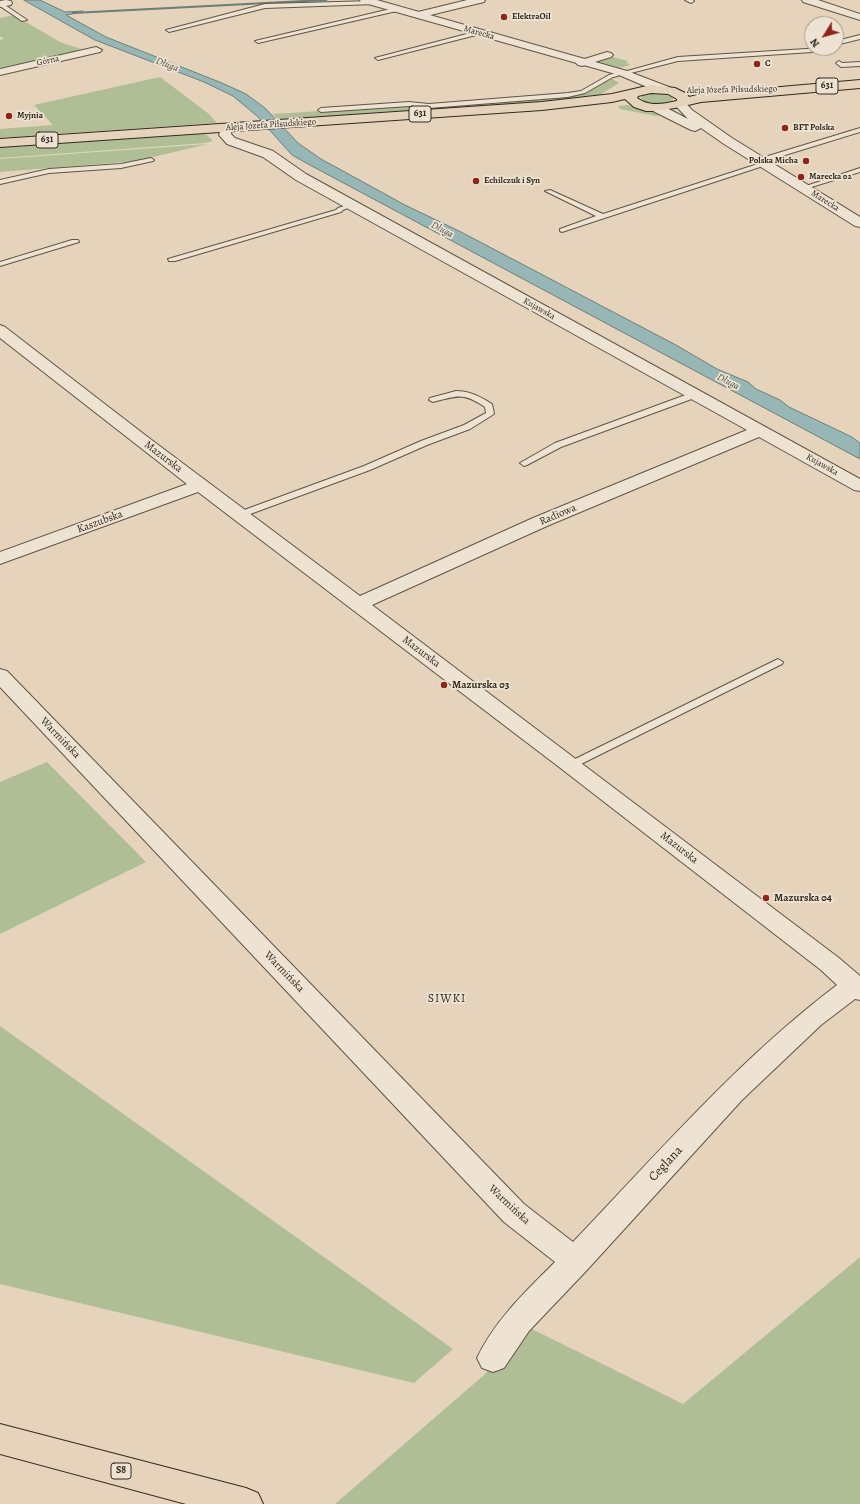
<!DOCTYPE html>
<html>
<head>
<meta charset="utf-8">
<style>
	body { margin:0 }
	#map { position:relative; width:860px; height:1504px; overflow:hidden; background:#e5d4bb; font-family:Alegreya,serif }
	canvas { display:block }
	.north { position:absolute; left:804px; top:16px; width:40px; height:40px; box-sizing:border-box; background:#eee3d3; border:1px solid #a3998b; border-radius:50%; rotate:233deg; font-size:11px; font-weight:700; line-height:16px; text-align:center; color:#32291e }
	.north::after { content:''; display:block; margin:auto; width:14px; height:18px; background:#8f2418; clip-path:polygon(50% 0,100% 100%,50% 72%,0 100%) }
</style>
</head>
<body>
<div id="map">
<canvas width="860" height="1504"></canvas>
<div class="north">N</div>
</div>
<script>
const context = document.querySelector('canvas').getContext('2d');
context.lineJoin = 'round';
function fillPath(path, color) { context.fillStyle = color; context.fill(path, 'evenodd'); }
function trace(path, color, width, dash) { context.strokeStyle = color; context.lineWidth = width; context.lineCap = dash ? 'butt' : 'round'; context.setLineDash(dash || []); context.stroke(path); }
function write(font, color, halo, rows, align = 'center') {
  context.font = font + ' Alegreya,serif'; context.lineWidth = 3.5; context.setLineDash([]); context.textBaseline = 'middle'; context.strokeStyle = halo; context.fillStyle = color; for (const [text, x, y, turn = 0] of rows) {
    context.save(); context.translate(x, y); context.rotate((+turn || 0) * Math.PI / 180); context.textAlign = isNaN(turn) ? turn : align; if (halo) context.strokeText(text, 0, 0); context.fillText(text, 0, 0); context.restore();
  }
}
const green = new Path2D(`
	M14 15 60 42 84 50 0 68V40L4 39 0 36V18Z
	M613 57 628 61 626 62 630 65 619 68 593 60Z
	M160 77 209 114 217 123 0 138V129L53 125 34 105Z
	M611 79H613L619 83 600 95 602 97 517 104 278 120 273 114 575 95 585 93Z
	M650 93H665L672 96 673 100C665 106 650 105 641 99L642 95Z
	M628 105 652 109 664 115 656 116 620 109 618 106Z
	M198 133 207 135 213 141 205 143 0 158V147Z
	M208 144 136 161 0 172V159Z
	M47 762 146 862 0 934V782Z
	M0 1026 453 1349 414 1383 0 1284Z
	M860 1257V1504H335L484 1375 530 1328 683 1404Z`);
const water = new Path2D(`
	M24 0H40L65 12 83 11V12L66 15 106 37 222 83 246 94 265 108 298 143 321 159 405 205 461 232 676 345 717 369 748 382 756 389 780 400 789 407 852 437 860 443V459L308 164 292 155 257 116 233 96 204 82 95 40Z`);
const stream = new Path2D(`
	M304 0H328L326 1 73 14 71 13 73 12Z`);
const service = new Path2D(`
	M685 0H693L694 1 691 3Z
	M373 1 376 3 375 4 265 8 169 32 166 30 265 4Z
	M0 2 2 3 27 20 22 21 0 6Z
	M399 7 402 9 401 10 258 43 255 41Z
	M478 31 481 33 480 34 378 60 375 58Z
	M860 35V39L836 45V41Z
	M822 48 812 52 678 61 623 75 620 73 678 57Z
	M839 61 842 63 860 62V66L841 67 836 63Z
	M616 73 619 75 618 76 613 77 585 93 568 97 429 108 409 106 321 112 318 110 321 108 409 102 429 104 568 93 581 91 609 75Z
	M860 128V132L772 159 758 162 755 160Z
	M151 158 154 160 153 161 121 168 49 173 0 184V180L49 169 121 164Z
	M764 162 767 164 766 165 562 232 560 231V229L596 216 545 191 550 190 603 214Z
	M860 168V172L805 189 800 188Z
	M350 204 355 205 343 210 341 212 175 261H169L168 259 336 210 338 208Z
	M72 240H78L79 242 0 266V262Z
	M456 391C470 391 481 397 492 404L494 414 470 429 427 445 370 470 242 517H236L234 515 236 513 364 466 421 441 464 425 486 413 485 407C462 392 458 396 433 402L429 400 430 398Z
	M691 393H694L698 395 697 397 561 447 527 465 524 466 520 463 555 443Z
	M778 659 783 662 782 664 575 767H567L565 765 567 763Z`);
const minor = new Path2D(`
	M6 0 11 1 12 3 11 5 0 7V1Z
	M467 0H485L484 2 418 18 413 15 414 13Z
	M802 0H818L860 14V20L803 2Z
	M96 47 102 50 100 52 0 75V69Z
	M607 52 611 53 613 55 611 57 582 66 578 65 576 63 578 61Z
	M226 124 230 125 232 128 231 134 235 138 273 151 306 174 860 479V491L854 490 759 437 547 526 372 605 839 958 860 976V1000L855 999 821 1025 742 1100 587 1270 529 1331 504 1368 493 1372 482 1368 477 1358C495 1320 526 1291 555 1262L504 1222 0 687V669L7 671 524 1204 573 1242C658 1153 739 1059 837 985L821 970 563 770 198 492 0 564V552L187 484 0 338V325L5 327 145 435 360 596 533 518 747 430 296 180 263 157 227 144 219 135 222 125Z`);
const tertiary = new Path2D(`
	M360 0H377L627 71 669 87 671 90 669 93H661L619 75 361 2Z
	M680 100 684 101 692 110 732 138 860 217V227L855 226 724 144 701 128 695 131 691 130 651 110 649 107 651 104H659L688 119 674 104 676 101Z`);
const primary = new Path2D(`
	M860 80V88L701 102 675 108 655 111H646L634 107 625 99 612 102 542 110 0 147V139L542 102 612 94 651 85 675 88 687 94 689 97 701 94ZM651 93 668 94 677 99V101C664 104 649 107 637 98L638 96Z`);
const motorway = new Path2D(`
	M0 1424 246 1488 258 1493 263 1504H186L0 1454Z`);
const markers = [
	[504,17,4,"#8f2418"],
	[757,64,4,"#8f2418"],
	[9,116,4,"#8f2418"],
	[785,128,4,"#8f2418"],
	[806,161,4,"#8f2418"],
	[801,177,4,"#8f2418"],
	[476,181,4,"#8f2418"],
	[444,685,4,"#8f2418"],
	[766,898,4,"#8f2418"]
];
const farPoinames = [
	["ElektraOil",512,17],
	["C",765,64],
	["Myjnia",17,116],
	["BFT Polska",793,128],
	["Polska Micha",798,161,"right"],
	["Marecka 02",809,177],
	["Echilczuk i Syn",484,181]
];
const farStreetnames = [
	["Marecka",479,33,16],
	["Górna",48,61,-12],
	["Aleja Józefa Piłsudskiego",732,90,-1],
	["Aleja Józefa Piłsudskiego",271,125,-4],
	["Marecka",825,201,32],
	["Kujawska",539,309,29],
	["Kujawska",822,465,29]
];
const farWaternames = [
	["Długa",167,65,21],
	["Długa",442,230,28],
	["Długa",728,382,28]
];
const shields = [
	[827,86,22],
	[420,114,22],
	[47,140,22],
	[121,1471,20]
];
const shieldNames = [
	["631",827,86],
	["631",420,114],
	["631",47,140],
	["S8",121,1471]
];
const streetNames = [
	["Mazurska",163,457,37],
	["Radiowa",558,515,-23],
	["Kaszubska",100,522,-20],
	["Mazurska",421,652,37],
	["Warmińska",60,738,46],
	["Mazurska",679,848,38],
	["Warmińska",284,972,46],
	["Warmińska",509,1205,43]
];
const poiNames = [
	["Mazurska 03",452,685],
	["Mazurska 04",774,898]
];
const neighbourhoodNames = [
	["SIWKI",447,999]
];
const nearStreetnames = [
	["Ceglana",666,1164,-47]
];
fillPath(green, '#afbe95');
fillPath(water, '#96b7b5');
trace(water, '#6e7e79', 1);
fillPath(stream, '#6e7e79');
trace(service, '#5f5445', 2);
trace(minor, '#5f5445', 2);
trace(tertiary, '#5f5445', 2);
trace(primary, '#32291e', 2);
trace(motorway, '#32291e', 2);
fillPath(service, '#eee3d3');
fillPath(minor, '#eee3d3');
fillPath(tertiary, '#eee3d3');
fillPath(primary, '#e5d4bb');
fillPath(motorway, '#e5d4bb');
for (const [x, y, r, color] of markers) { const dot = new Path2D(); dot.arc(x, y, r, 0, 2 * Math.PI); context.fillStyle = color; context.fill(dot); trace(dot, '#eee3d3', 1.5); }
write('bold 9px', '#32291e', '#eee3d3', farPoinames, 'left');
write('9px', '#32291e', '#eee3d3', farStreetnames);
write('italic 10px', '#4b4c44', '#eee3d3', farWaternames);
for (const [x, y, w] of shields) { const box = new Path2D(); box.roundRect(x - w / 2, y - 8, w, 16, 3); context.fillStyle = '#eee3d3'; context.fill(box); trace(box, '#32291e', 1); }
write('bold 10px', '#32291e', null, shieldNames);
write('11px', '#32291e', '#eee3d3', streetNames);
write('bold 11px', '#32291e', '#eee3d3', poiNames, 'left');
context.letterSpacing = '1px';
write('12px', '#32291e', '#eee3d3', neighbourhoodNames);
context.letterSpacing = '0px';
write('13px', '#32291e', '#eee3d3', nearStreetnames);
</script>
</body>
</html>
